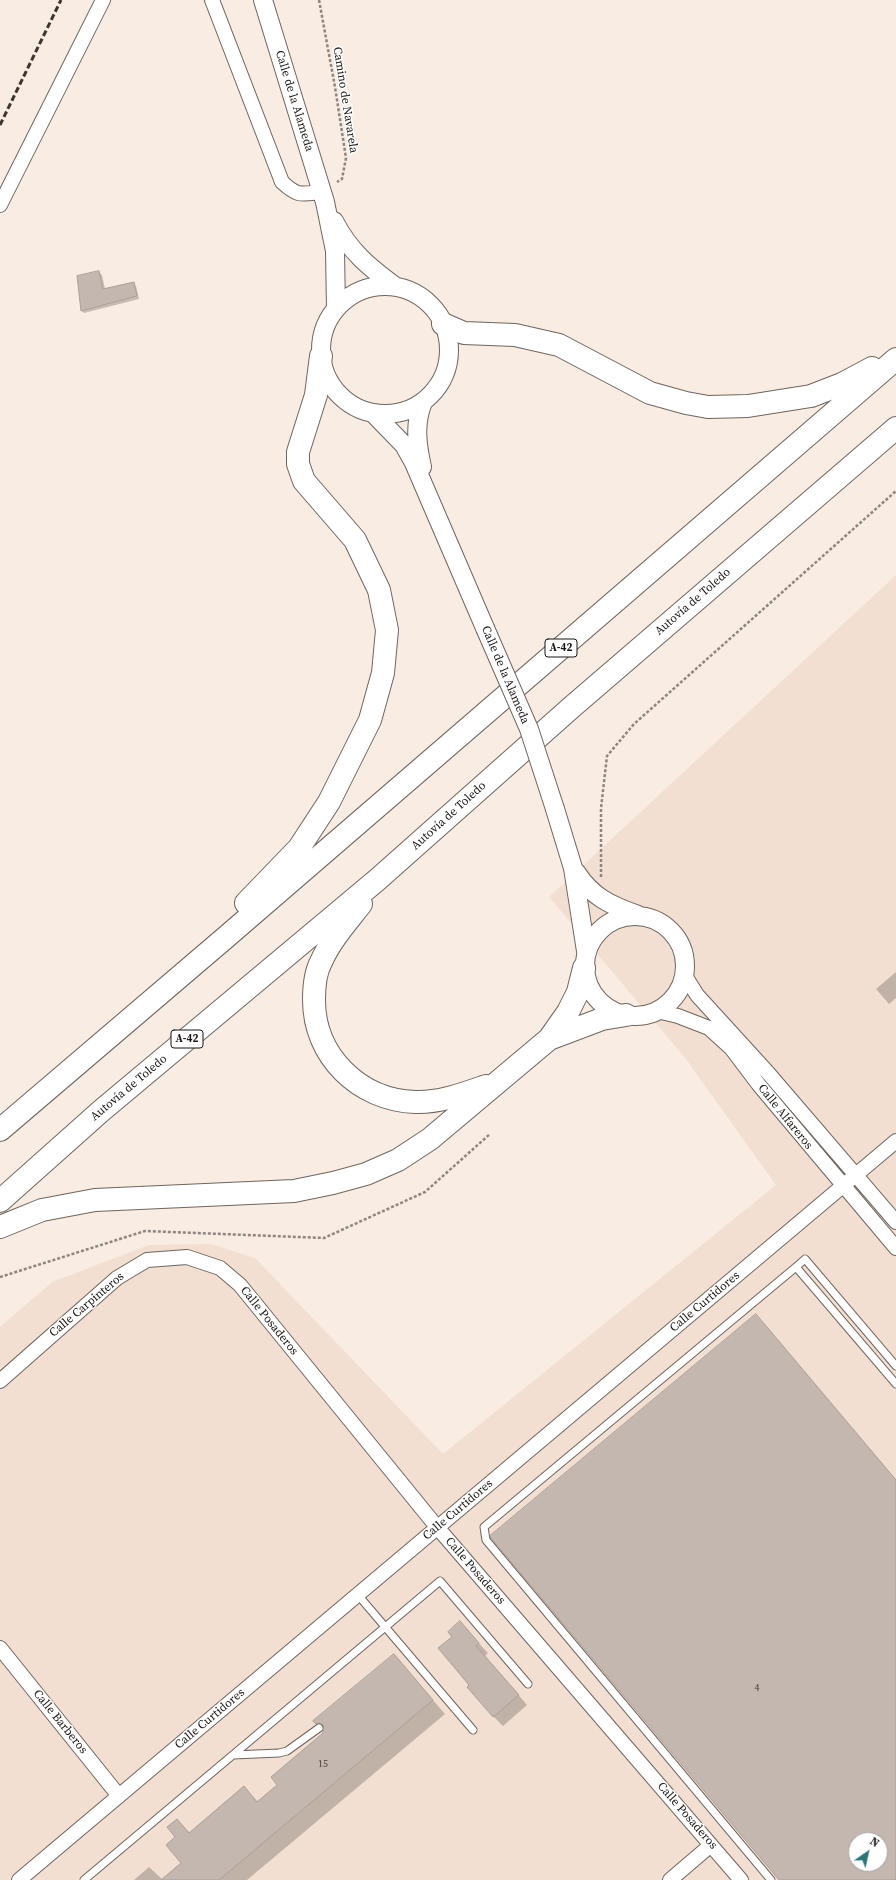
<!DOCTYPE html>
<html>
<head>
<meta charset="utf-8">
<style>
	body { margin:0 }
	#map { position:relative; width:896px; height:1880px; overflow:hidden; background:#f8ece3; font-family:"Source Serif 4",serif }
	canvas { display:block }
	.north { position:absolute; left:848px; top:1832px; width:40px; height:40px; box-sizing:border-box; background:#fff; border:1px solid #a3a1a0; border-radius:50%; rotate:34deg; font-size:11px; font-weight:700; line-height:16px; text-align:center; color:#191512 }
	.north::after { content:''; display:block; margin:auto; width:14px; height:18px; background:#2c7676; clip-path:polygon(50% 0,100% 100%,50% 72%,0 100%) }
</style>
</head>
<body>
<div id="map">
<canvas width="896" height="1880"></canvas>
<div class="north">N</div>
</div>
<script>
const context = document.querySelector('canvas').getContext('2d');
context.lineJoin = 'round';
function fillPath(path, color) { context.fillStyle = color; context.fill(path, 'evenodd'); }
function trace(path, color, width, dash) { context.strokeStyle = color; context.lineWidth = width; context.lineCap = dash ? 'butt' : 'round'; context.setLineDash(dash || []); context.stroke(path); }
function write(font, color, halo, rows, align = 'center') {
  context.font = font + ' "Source Serif 4",serif'; context.lineWidth = 3; context.setLineDash([]); context.textBaseline = 'middle'; context.strokeStyle = halo; context.fillStyle = color; for (const [text, x, y, turn = 0] of rows) {
    context.save(); context.translate(x, y); context.rotate((+turn || 0) * Math.PI / 180); context.textAlign = isNaN(turn) ? turn : align; if (halo) context.strokeText(text, 0, 0); context.fillText(text, 0, 0); context.restore();
  }
}
const built = new Path2D(`
	M896 575V1880H0V1327L52 1282 149 1245 211 1244 255 1258 443 1454 776 1185 686 1059 549 897ZM856 1840H880V1864H856Z`);
const shadow = new Path2D(`
	M99 272 102 275 105 289 133 283 136 286 139 299 84 313 82 311Z
	M896 972V998L889 1004 876 989Z
	M756 1315 896 1480V1880H781ZM856 1840H880V1864H856Z
	M460 1623 488 1653 485 1656 527 1705 503 1726 493 1716 471 1685 453 1637Z
	M394 1655 445 1714 247 1880H163L182 1863 177 1837V1820L190 1833 244 1788 258 1802 278 1785 324 1733V1731L315 1721Z
	M149 1867 163 1880H134Z`);
const building = new Path2D(`
	M99 271 103 289 134 282 137 296 81 311 77 276Z
	M756 1314 896 1480V1880H779L491 1538 490 1536ZM856 1840H880V1864H856Z
	M460 1621 479 1643 476 1646 519 1695 493 1717 467 1687 469 1685 438 1648 452 1637 448 1632Z
	M394 1654 433 1700 219 1880H161L181 1863 166 1845 175 1837 167 1827 177 1819 189 1833 244 1786 257 1802 277 1785 271 1777 323 1733V1725L319 1723 316 1724 313 1721Z`);
const path = new Path2D(`
	M319 0 335 87 346 158 342 179 337 182
	M601 877V808L607 756 634 724 896 491
	M0 1277 145 1231 324 1238 425 1192 490 1134`);
const service = new Path2D(`
	M796 1267 805 1259 896 1366
	M358 1595 473 1730
	M233 1755 279 1753 287 1751 319 1728
	M84 1880 440 1581 528 1684
	M771 1880 486 1540 484 1527 796 1267 896 1384`);
const minor = new Path2D(`
	M212 0 282 182C298 197 301 194 322 192
	M0 205 103 0
	M684 974 697 995 769 1074 896 1222
	M657 1011 678 1016 709 1028 731 1048 759 1085 896 1248
	M0 1381 117 1278 147 1260 187 1257 220 1268 240 1285 437 1527 741 1880
	M0 1648 119 1796
	M19 1880 896 1141
	M670 1880 711 1845`);
const tertiary = new Path2D(`
	M263 0 325 202 335 251 336 309
	M334 221C350 252 369 267 396 287
	M321 350a64 64 0 1 1 128 0a64 64 0 1 1-128 0Z
	M373 413 404 445 414 463 485 628
	M422 467C417 444 414 424 423 402
	M555 809 573 868 586 951
	M576 872C592 897 610 905 638 915
	M585 966a50 50 0 1 1 100 0a50 50 0 1 1-100 0Z`);
const motorway = new Path2D(`
	M443 324 464 333 515 335 559 345 650 393 686 403 708 407 748 406 811 396 842 384 872 368
	M246 903 299 848 329 802 370 720 383 673 387 630 379 590 355 540 304 481 298 464V452L316 395 321 356
	M361 904C347 922 330 941 321 962 315 973 314 988 314 1000 314 1056 359 1100 415 1102 439 1103 463 1094 486 1086
	M549 1039 602 1019 626 1015
	M0 1130 225 938 896 359
	M0 1201 101 1111 377 880 573 706 896 428
	M0 1227 42 1210 95 1200 294 1191 333 1183 366 1174 398 1160 430 1139 549 1039 568 1012 578 992 584 968`);
const rail = new Path2D(`
	M0 125 61 0`);
const tertiaryBridge = new Path2D(`
	M485 628 529 729 555 809`);
const numberNames = [
	["4",757,1688],
	["15",323,1764]
];
const shields = [
	[561,648,32],
	[187,1039,32]
];
const shieldNames = [
	["A-42",561,648],
	["A-42",187,1039]
];
const streetNames = [
	["Camino de Navarela",345,100,81],
	["Calle de la Alameda",294,101,73],
	["Autovía de Toledo",693,602,-41],
	["Calle de la Alameda",505,675,67],
	["Autovía de Toledo",449,816,-42],
	["Autovía de Toledo",129,1088,-40],
	["Calle Alfareros",785,1117,51],
	["Calle Curtidores",705,1302,-40],
	["Calle Carpinteros",87,1305,-40],
	["Calle Posaderos",269,1321,51],
	["Calle Curtidores",458,1510,-40],
	["Calle Posaderos",475,1571,49],
	["Calle Curtidores",210,1719,-40],
	["Calle Barberos",60,1722,51],
	["Calle Posaderos",687,1816,49]
];
fillPath(built, '#f2dfd1');
fillPath(shadow, '#0003');
fillPath(building, '#c3b7af');
trace(building, '#aba097', 1);
trace(service, '#6f655d', 9);
trace(minor, '#6f655d', 16);
trace(tertiary, '#6f655d', 20);
trace(motorway, '#6f655d', 24);
trace(path, '#8d857f', 2.5, [3, 2]);
trace(service, '#fff', 7);
trace(minor, '#fff', 14);
trace(tertiary, '#fff', 18);
trace(motorway, '#fff', 22);
trace(rail, '#3b3632', 3, [6, 3]);
trace(tertiaryBridge, '#6f655d', 20, []);
trace(tertiaryBridge, '#fff', 18);
write('10px', '#443e39', null, numberNames);
for (const [x, y, w] of shields) { const box = new Path2D(); box.roundRect(x - w / 2, y - 9, w, 18, 3); context.fillStyle = '#fff'; context.fill(box); trace(box, '#191512', 1); }
write('bold 11px', '#191512', null, shieldNames);
write('12px', '#191512', '#fff', streetNames);
</script>
</body>
</html>
